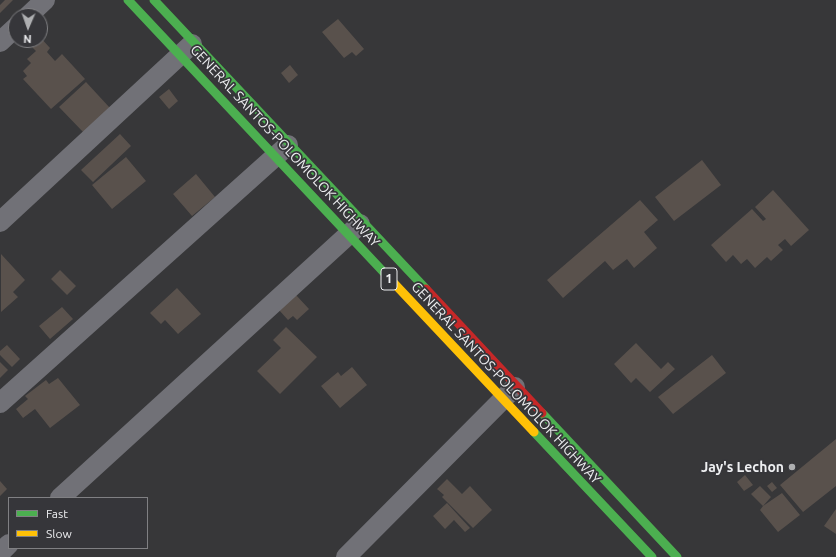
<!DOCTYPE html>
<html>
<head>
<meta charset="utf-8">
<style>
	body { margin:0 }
	#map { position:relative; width:836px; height:557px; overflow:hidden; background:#373739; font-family:Ubuntu,sans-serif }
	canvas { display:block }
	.legend { position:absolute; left:8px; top:497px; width:140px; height:52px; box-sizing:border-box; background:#36363a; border:1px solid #808083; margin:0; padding:5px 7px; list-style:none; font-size:12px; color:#eeeff1 }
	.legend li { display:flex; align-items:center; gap:8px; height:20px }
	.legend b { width:20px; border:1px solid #808083 }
	.north { position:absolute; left:8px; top:8px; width:40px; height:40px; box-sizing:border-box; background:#36363a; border:1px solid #808083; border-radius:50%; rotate:182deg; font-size:11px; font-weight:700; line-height:16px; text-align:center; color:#eeeff1 }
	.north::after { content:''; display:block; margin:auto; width:14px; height:18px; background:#aeafb1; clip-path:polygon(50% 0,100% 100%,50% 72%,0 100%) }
</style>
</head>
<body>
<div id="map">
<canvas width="836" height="557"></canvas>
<ul class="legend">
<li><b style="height:5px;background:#4caf50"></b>Fast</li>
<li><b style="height:5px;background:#ffc107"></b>Slow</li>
</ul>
<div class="north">N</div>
</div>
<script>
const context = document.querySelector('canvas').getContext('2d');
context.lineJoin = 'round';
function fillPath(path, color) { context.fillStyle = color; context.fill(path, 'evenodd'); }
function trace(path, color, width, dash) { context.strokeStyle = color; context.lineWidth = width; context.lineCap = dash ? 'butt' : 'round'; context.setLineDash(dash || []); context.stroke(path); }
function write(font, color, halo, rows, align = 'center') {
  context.font = font + ' Ubuntu,sans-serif'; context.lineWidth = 3.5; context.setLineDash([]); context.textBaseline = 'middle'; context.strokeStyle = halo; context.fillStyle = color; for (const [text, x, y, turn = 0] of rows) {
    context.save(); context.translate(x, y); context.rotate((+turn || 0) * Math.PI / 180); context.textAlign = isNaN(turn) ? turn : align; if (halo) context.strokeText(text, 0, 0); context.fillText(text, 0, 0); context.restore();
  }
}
const building = new Path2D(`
	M5 0H13L0 13V5Z
	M338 19 364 49 356 56 352 52 344 58 322 32Z
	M40 37 50 48 47 52 55 61 62 54 85 79 51 109 23 79 27 76 23 71 31 63 27 59 36 51 27 42 29 40H40Z
	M290 65 298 75 289 83 281 73Z
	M86 82 110 108 84 133 59 107Z
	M169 89 178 101 169 109 159 97Z
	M120 134 131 146 93 182 81 170Z
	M126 157 146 181 112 209 92 185Z
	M702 160 721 185 674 221 655 197Z
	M196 174 215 197 192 216 173 194Z
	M773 190 809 230 791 246 785 239 778 245 783 250 771 261 767 257 755 268 747 259 741 264 733 255 726 262 711 245 752 209 763 221 766 219 755 207Z
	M640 200 658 220 644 232 657 248 634 268 627 259 613 270 605 261 563 298 547 280Z
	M1 254 25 280 13 292 18 297 1 312Z
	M60 270 76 286 67 295 51 279Z
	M177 288 201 314 178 334 165 320 161 324 150 313Z
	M296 295 309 309 297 320 293 316 288 320 279 310Z
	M62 307 73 319 50 339 39 326Z
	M286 327 317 357 280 394 257 371 281 348 273 340Z
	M636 343 661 369 668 362 675 369 650 392 636 378 631 383 614 364Z
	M7 345 20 359 12 367 0 355V351Z
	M712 355 726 373 673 414 658 397Z
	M0 362 8 370 0 378Z
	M352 367 367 385 340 408 321 386 338 372 341 376Z
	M58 378 80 405 50 428 35 409 23 418 16 409 28 399 25 396 46 380 49 384Z
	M836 439V486L803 512 780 485Z
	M745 475 753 485 744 491 737 482Z
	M447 479 462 494 470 486 492 510 473 528 442 497 444 495 437 489Z
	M0 481 7 489 0 496Z
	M772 482 777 488 772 492 767 486Z
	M760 486 771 497 763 506 782 493 800 515 778 532 760 510 763 506 751 494Z
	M447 503 470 528 465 532 454 520 445 529 433 516Z
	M836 509V534L824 526Z`);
const street = new Path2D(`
	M28 16 45 0
	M0 42 16 27
	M0 222 192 44
	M0 403 288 145
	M60 498 360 224
	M0 553 9 544
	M346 557 515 387`);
const fast = new Path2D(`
	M128 0 391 280
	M154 0 426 289
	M542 413 677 557
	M534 432 652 557`);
const slow = new Path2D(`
	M391 280 534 432`);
const jam = new Path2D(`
	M426 289 542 413`);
const markers = [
	[792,467,4,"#aeafb1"]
];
const shields = [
	[389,279,16]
];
const shieldNames = [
	["1",389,279]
];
const streetNames = [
	["GENERAL SANTOS-POLOMOLOK HIGHWAY",285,146,47],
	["GENERAL SANTOS-POLOMOLOK HIGHWAY",506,383,47]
];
const poiNames = [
	["Jay's Lechon",784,467]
];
fillPath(building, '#59514c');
trace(street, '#717177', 20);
trace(fast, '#4caf50', 9);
trace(slow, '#ffc107', 9);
trace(jam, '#c62828', 9);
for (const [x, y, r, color] of markers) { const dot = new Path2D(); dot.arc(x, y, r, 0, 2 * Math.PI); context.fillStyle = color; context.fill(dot); trace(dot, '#36363a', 1.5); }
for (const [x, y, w] of shields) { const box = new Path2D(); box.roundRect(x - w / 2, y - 11, w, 22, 3); context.fillStyle = '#36363a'; context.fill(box); trace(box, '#eeeff1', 1); }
write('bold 13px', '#eeeff1', null, shieldNames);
write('14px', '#eeeff1', '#36363a', streetNames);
write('bold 14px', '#eeeff1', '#36363a', poiNames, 'right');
</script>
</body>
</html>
